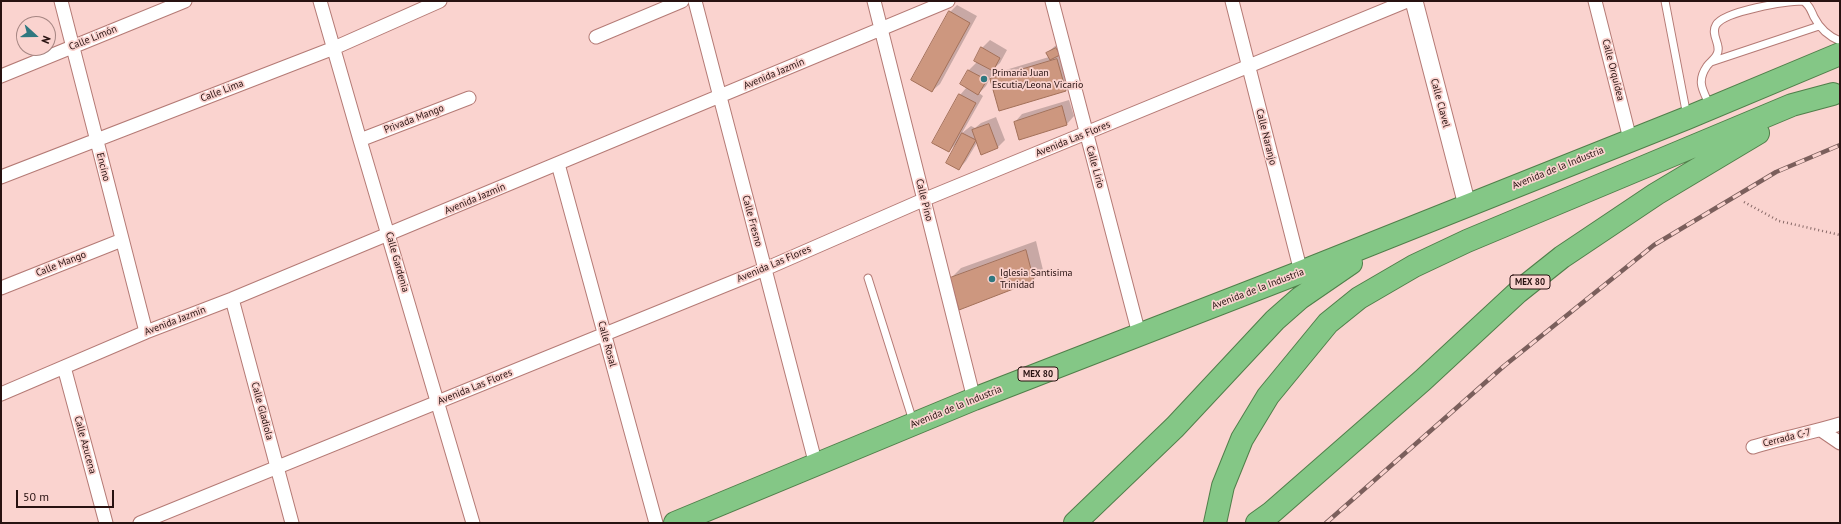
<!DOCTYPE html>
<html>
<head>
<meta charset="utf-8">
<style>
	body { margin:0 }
	#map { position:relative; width:1841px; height:524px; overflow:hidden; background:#fad3cf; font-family:"PT Sans",sans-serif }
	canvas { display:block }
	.frame { position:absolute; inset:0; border:2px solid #281211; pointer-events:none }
	.north { position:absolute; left:16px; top:16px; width:40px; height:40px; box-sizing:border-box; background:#fad3cf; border:1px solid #a68683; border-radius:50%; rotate:111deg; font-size:11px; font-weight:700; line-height:16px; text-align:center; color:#281211 }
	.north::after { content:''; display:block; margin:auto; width:14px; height:18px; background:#307880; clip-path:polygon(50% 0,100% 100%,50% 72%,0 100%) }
	.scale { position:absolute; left:16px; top:490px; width:98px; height:18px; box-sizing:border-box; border:2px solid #281211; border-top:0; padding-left:5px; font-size:12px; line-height:14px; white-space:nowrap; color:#281211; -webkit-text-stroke:3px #fad3cf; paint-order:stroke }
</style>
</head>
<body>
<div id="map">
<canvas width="1841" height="524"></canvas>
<div class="frame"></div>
<div class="north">N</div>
<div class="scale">50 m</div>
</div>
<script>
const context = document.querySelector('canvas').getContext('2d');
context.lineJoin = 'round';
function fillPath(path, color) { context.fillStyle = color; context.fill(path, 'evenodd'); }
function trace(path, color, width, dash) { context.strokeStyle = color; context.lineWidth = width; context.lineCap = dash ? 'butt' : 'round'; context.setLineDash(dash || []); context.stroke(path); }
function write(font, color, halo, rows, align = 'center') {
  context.font = font + ' "PT Sans",sans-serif'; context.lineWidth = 3.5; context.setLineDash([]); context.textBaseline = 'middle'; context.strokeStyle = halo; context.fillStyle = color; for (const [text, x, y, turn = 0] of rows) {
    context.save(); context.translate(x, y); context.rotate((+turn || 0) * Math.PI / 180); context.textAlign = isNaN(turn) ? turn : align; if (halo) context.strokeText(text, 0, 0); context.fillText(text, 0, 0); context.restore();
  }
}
const shadow = new Path2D(`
	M957 5 977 16 940 84 932 91 950 12Z
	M990 40 1007 50 1000 63 991 71 993 72 986 86 979 93 983 96 962 133 971 126 975 128 981 123 996 117 1005 140 997 148 978 141 966 161 959 169 957 143 949 151 960 95 967 87 961 84 969 70 977 62 982 48Z
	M1064 41 1073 83 1066 90 1000 110 991 80 999 72 1049 57 1047 53 1055 46Z
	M1069 100 1074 116 1067 124 1020 138 1015 122 1022 114Z
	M1036 241 1043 270 1033 280 951 278 961 268Z`);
const building = new Path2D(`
	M949 11 970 23 932 92 911 80Z
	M981 47 1000 58 993 71 974 61Z
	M1056 48 1060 55 1050 60 1046 53Z
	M1057 59 1066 91 999 111 990 79Z
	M968 70 987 80 978 95 960 84Z
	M959 94 976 103 949 152 932 143Z
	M1062 106 1067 125 1019 140 1014 122Z
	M989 124 998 148 981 155 972 130Z
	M962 133 976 140 959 170 946 163Z
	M1026 250 1034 281 959 310 950 278Z`);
const path = new Path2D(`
	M1744 202 1779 221 1840 235`);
const service = new Path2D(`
	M1665 1 1687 116
	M1711 62 1819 26
	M1710 106C1703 90 1696 82 1707 66 1710 62 1715 59 1717 54 1722 45 1710 35 1716 25 1724 11 1787 1 1803 1 1810 5 1811 11 1814 17 1820 29 1828 36 1840 41
	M868 278 913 421`);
const minor = new Path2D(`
	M61 1 146 332
	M320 1 360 140 473 523
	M695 1 816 465
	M874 1 974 399
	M1052 1 1139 334
	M1232 1 1301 272
	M1595 1 1630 139
	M596 37 682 1
	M1 76 185 1
	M360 140 469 98
	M558 164 656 523
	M1 177 334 48 440 1
	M1 288 122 240
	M232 299 292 523
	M64 367 106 523
	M1 394 146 332 232 299 948 1
	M1821 430 1840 443
	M1753 447C1782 438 1811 433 1840 424
	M140 523 765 269 923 200 1407 1`);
const tertiary = new Path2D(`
	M1414 1 1467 205`);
const trunk = new Path2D(`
	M675 523 974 399 1301 272 1687 118 1840 54
	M1075 523 1175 427 1275 320 1300 298 1351 263
	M1215 523 1223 486 1242 439 1268 396 1328 323 1359 298 1414 266 1467 241 1792 105 1833 94
	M1257 523 1271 513 1423 380 1518 292 1562 257 1656 194 1758 133`);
const rail = new Path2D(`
	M1326 523 1504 366 1654 245 1776 172 1840 145`);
const markers = [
	[984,79,4,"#307880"],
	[992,279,4,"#307880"]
];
const shields = [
	[1530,282,40],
	[1038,374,40]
];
const shieldNames = [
	["MEX 80",1530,282],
	["MEX 80",1038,374]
];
const streetNames = [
	["Calle Limón",93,38,-22],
	["Calle Orquídea",1613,70,76],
	["Avenida Jazmín",774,74,-23],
	["Calle Lima",222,91,-21],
	["Calle Clavel",1440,103,75],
	["Privada Mango",414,119,-21],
	["Calle Naranjo",1266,137,76],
	["Avenida Las Flores",1073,139,-22],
	["Encino",103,167,76],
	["Calle Lirio",1095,167,75],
	["Avenida de la Industria",1558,168,-22],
	["Avenida Jazmín",475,199,-23],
	["Calle Pino",924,200,76],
	["Calle Fresno",752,221,75],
	["Calle Gardenia",397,262,74],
	["Calle Mango",61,264,-22],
	["Avenida Las Flores",774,264,-23],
	["Avenida de la Industria",1258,289,-21],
	["Avenida Jazmín",175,321,-21],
	["Calle Rosal",607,344,75],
	["Avenida Las Flores",475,387,-22],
	["Avenida de la Industria",956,407,-22],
	["Calle Gladiola",262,411,75],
	["Cerrada C-7",1787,438,-14],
	["Calle Azucena",85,445,75]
];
const poiNames = [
	["Primaria Juan",992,73],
	["Escutia/Leona Vicario",992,85],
	["Iglesia Santisima",1000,273],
	["Trinidad",1000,285]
];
fillPath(shadow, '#0003');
fillPath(building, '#cd977f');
trace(building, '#a37059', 1);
trace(service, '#b47a75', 9);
trace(minor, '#b47a75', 15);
trace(tertiary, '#b47a75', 19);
trace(trunk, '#507f4a', 24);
trace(path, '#876967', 2.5, [1, 3]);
trace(service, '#fff', 7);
trace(minor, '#fff', 13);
trace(tertiary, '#fff', 17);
trace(trunk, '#84c786', 22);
trace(rail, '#7b5f5c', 4.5);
trace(rail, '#fad3cf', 3, [9]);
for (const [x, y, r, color] of markers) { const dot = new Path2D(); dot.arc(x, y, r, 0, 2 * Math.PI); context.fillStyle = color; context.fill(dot); trace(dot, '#fad3cf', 1.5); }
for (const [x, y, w] of shields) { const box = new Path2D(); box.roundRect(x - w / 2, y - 7, w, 14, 3); context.fillStyle = '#fad3cf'; context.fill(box); trace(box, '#281211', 1); }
write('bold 9px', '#281211', null, shieldNames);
write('10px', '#281211', '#fad3cf', streetNames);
write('10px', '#281211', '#fad3cf', poiNames, 'left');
</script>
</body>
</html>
